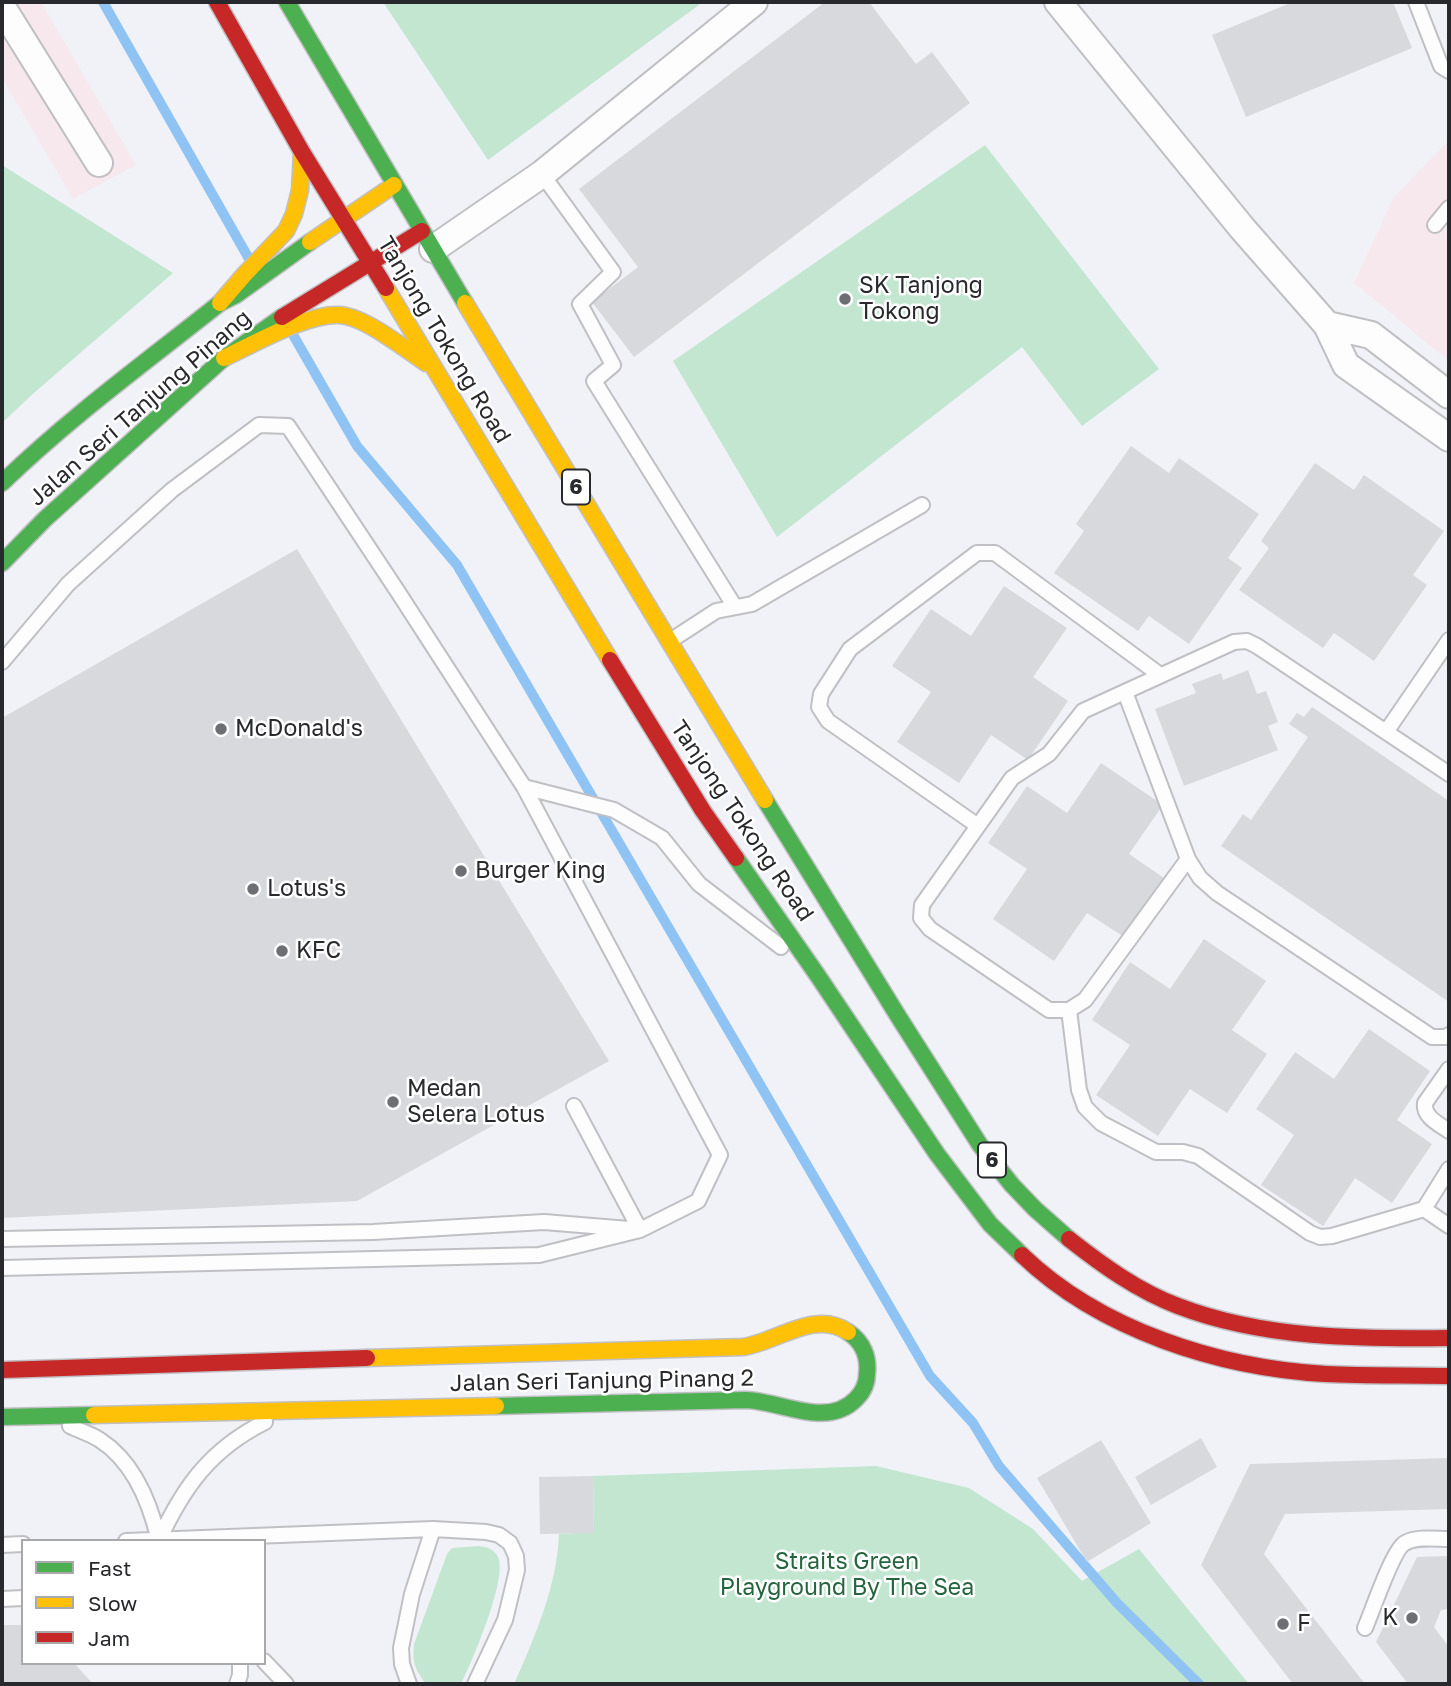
<!DOCTYPE html>
<html>
<head>
<meta charset="utf-8">
<style>
	body { margin:0 }
	#map { position:relative; width:1451px; height:1686px; overflow:hidden; background:#f1f2f7; font-family:"Golos Text",sans-serif }
	canvas { display:block }
	.frame { position:absolute; inset:0; border:4px solid #28292c; pointer-events:none }
	.legend { position:absolute; left:21px; top:1539px; width:245px; height:126px; box-sizing:border-box; background:#fff; border:2px solid #a9a9ab; margin:0; padding:9px 12px; list-style:none; font-size:21px; color:#28292c }
	.legend li { display:flex; align-items:center; gap:14px; height:35px }
	.legend b { width:35px; border:2px solid #a9a9ab }
</style>
</head>
<body>
<div id="map">
<canvas width="1451" height="1686"></canvas>
<div class="frame"></div>
<ul class="legend">
<li><b style="height:9px;background:#4caf50"></b>Fast</li>
<li><b style="height:9px;background:#ffc107"></b>Slow</li>
<li><b style="height:9px;background:#c62828"></b>Jam</li>
</ul>
</div>
<script>
const context = document.querySelector('canvas').getContext('2d');
context.lineJoin = 'round';
function fillPath(path, color) { context.fillStyle = color; context.fill(path, 'evenodd'); }
function trace(path, color, width, dash) { context.strokeStyle = color; context.lineWidth = width; context.lineCap = dash ? 'butt' : 'round'; context.setLineDash(dash || []); context.stroke(path); }
function write(font, color, halo, rows, align = 'center') {
  context.font = font + ' "Golos Text",sans-serif'; context.lineWidth = 5; context.setLineDash([]); context.textBaseline = 'middle'; context.strokeStyle = halo; context.fillStyle = color; for (const [text, x, y, turn = 0] of rows) {
    context.save(); context.translate(x, y); context.rotate((+turn || 0) * Math.PI / 180); context.textAlign = isNaN(turn) ? turn : align; if (halo) context.strokeText(text, 0, 0); context.fillText(text, 0, 0); context.restore();
  }
}
const commercial = new Path2D(`
	M2 2H41L136 165 73 199 2 78Z
	M1449 140V361L1354 283 1394 197Z`);
const green = new Path2D(`
	M383 2H703L488 160Z
	M985 145 1159 369 1082 426 1022 347 777 537 673 361Z
	M2 165 173 273 35 392 2 423Z
	M876 1466 969 1488 1033 1529 1082 1581 1139 1549 1249 1684H514C535 1637 557 1586 559 1534L594 1532 593 1476Z
	M479 1546C487 1547 494 1549 498 1557 508 1578 472 1662 461 1684H426C415 1669 412 1663 414 1644L447 1554 452 1548Z`);
const stream = new Path2D(`
	M103 2 248 257
	M292 333 357 446 457 565 930 1376 973 1423 999 1466 1117 1603 1199 1684`);
const building = new Path2D(`
	M825 2H869L916 64 932 52 970 103 634 357 592 302 638 267 579 189Z
	M1293 2H1393L1412 48 1246 117 1212 35Z
	M1131 446 1169 473 1179 458 1259 514 1228 558 1242 568 1189 644 1149 616 1138 631 1054 573 1084 531 1076 524Z
	M1315 463 1354 490 1364 475 1444 531 1413 575 1427 585 1374 661 1334 633 1323 648 1239 590 1269 548 1261 541Z
	M297 549 609 1061 357 1201 2 1218V718Z
	M1004 586 1067 628 1033 677 1068 701 1028 760 991 735 959 783 897 742 931 692 892 666 931 609 971 636Z
	M1248 670 1257 694 1266 691 1278 722 1268 726 1278 750 1184 786 1155 709 1196 693 1192 684 1221 673 1223 680Z
	M1312 707 1449 801V1002L1221 846 1243 814 1251 820 1308 737 1289 724 1297 713 1304 717Z
	M1101 763 1163 805 1129 854 1164 878 1124 937 1087 913 1054 961 993 919 1027 869 988 843 1027 786 1067 813Z
	M1204 939 1266 981 1232 1030 1267 1054 1227 1113 1190 1089 1158 1136 1096 1095 1130 1045 1092 1020 1130 962 1170 989Z
	M1369 1029 1430 1071 1397 1120 1432 1144 1392 1203 1355 1178 1323 1226 1261 1185 1294 1135 1256 1109 1295 1052 1334 1079Z
	M1201 1438 1217 1467 1151 1505 1135 1477Z
	M1101 1440 1151 1523 1087 1562 1037 1478Z
	M1449 1458V1509L1285 1514 1264 1554 1365 1684H1293L1201 1565 1250 1464Z
	M593 1476 594 1533 540 1534 539 1477Z
	M1449 1556V1609L1441 1610 1434 1627 1449 1647V1684H1408L1376 1642 1417 1557Z
	M2 1625H23V1663H74L93 1684H2Z`);
const lane = new Path2D(`
	M1416 2 1441 66 1449 71
	M542 174 613 272 580 304 613 365 594 381 735 607
	M1435 225 1449 208
	M670 641 716 611 752 604 922 505
	M2 662 68 584 172 490 259 425 288 426 398 592 524 787 720 1155 698 1201 640 1230 539 1255 2 1268
	M1125 692 1188 859 1200 878 1217 893 1432 1037H1445L1449 1035
	M1386 732 1449 640
	M524 787 614 810 662 838 699 884 781 947
	M978 826 828 721 819 707 821 694 850 649 977 553H995L1160 675
	M1188 859 1085 1000 1069 1010H1049L930 929 921 918 922 905 1012 778 1049 754 1083 711 1234 642 1247 641 1257 646 1449 774
	M1069 1010 1079 1090 1085 1107 1101 1123 1156 1152H1183L1198 1156 1310 1233 1320 1237 1332 1236 1424 1209 1449 1169
	M1449 1069 1425 1103C1423 1117 1439 1124 1449 1131
	M574 1106 640 1230
	M1424 1209 1449 1226
	M2 1239 373 1232 544 1222 629 1229
	M70 1426C80 1431 91 1434 100 1440 134 1462 150 1502 159 1541
	M159 1540C184 1486 211 1449 265 1422
	M126 1541 433 1529 486 1532 499 1535 510 1543 516 1556 517 1570 505 1620 475 1684
	M2 1545 23 1544
	M2 1599 23 1598
	M1365 1628C1372 1612 1393 1549 1405 1543 1417 1536 1436 1539 1449 1539
	M264 1661 286 1684
	M237 1684 240 1675V1663
	M409 1684 402 1664 401 1648 412 1594 433 1529`);
const street = new Path2D(`
	M1058 2 1242 228 1327 325 1346 365 1449 438
	M2 7 99 163
	M433 249 542 174 754 2
	M1327 325 1371 335 1449 395`);
const fast = new Path2D(`
	M287 2 465 303
	M2 483C70 417 146 362 220 303L236 295 310 242
	M2 563 45 519 224 358 282 317
	M765 800 898 1016 980 1145 1012 1185 1035 1209 1069 1239
	M736 858 818 976 937 1154 990 1224 1022 1255
	M496 1406 746 1400C781 1401 827 1429 856 1399 863 1392 867 1384 867 1374 869 1357 863 1342 848 1332
	M2 1417 94 1415`);
const slow = new Path2D(`
	M310 242 394 185
	M386 288 610 660
	M220 303 244 275 286 231 294 214 300 190 302 152
	M465 303 765 800
	M224 358C254 344 314 309 346 316 370 321 405 349 426 363
	M367 1358 743 1347C777 1342 815 1309 848 1332
	M94 1415 496 1406`);
const jam = new Path2D(`
	M217 2 302 152 386 288
	M282 317 422 231
	M610 660 703 811 736 858
	M1069 1239C1102 1265 1138 1291 1178 1306 1264 1339 1359 1339 1449 1338
	M1022 1255C1100 1330 1219 1368 1326 1374 1367 1376 1408 1375 1449 1376
	M2 1370 367 1358`);
const markers = [
	[845,299,7,"#6e6f73"],
	[221,729,7,"#6e6f73"],
	[461,871,7,"#6e6f73"],
	[253,889,7,"#6e6f73"],
	[282,951,7,"#6e6f73"],
	[393,1102,7,"#6e6f73"],
	[1412,1618,7,"#6e6f73"],
	[1283,1624,7,"#6e6f73"]
];
const shields = [
	[576,487,28],
	[992,1160,28]
];
const shieldNames = [
	["6",576,487],
	["6",992,1160]
];
const poiNames = [
	["SK Tanjong",859,286],
	["Tokong",859,312],
	["McDonald's",235,729],
	["Burger King",475,871],
	["Lotus's",267,889],
	["KFC",296,951],
	["Medan",407,1089],
	["Selera Lotus",407,1115],
	["K",1398,1618,"right"],
	["F",1297,1624]
];
const streetNames = [
	["Tanjong Tokong Road",444,340,59],
	["Jalan Seri Tanjung Pinang",140,408,-41],
	["Tanjong Tokong Road",742,821,56],
	["Jalan Seri Tanjung Pinang 2",602,1381,-1]
];
const parkNames = [
	["Straits Green",847,1562],
	["Playground By The Sea",847,1588]
];
fillPath(commercial, '#f6e8ec');
fillPath(green, '#c3e6d0');
trace(stream, '#8ec3f4', 10);
fillPath(building, '#d8d9dc');
trace(lane, '#c0c0c4', 18);
trace(street, '#c0c0c4', 30);
trace(fast, '#c0c0c4', 19);
trace(slow, '#c0c0c4', 19);
trace(jam, '#c0c0c4', 19);
trace(lane, '#fdfdfe', 14);
trace(street, '#fdfdfe', 26);
trace(fast, '#4caf50', 16);
trace(slow, '#ffc107', 16);
trace(jam, '#c62828', 16);
for (const [x, y, r, color] of markers) { const dot = new Path2D(); dot.arc(x, y, r, 0, 2 * Math.PI); context.fillStyle = color; context.fill(dot); trace(dot, '#fff', 2.5); }
for (const [x, y, w] of shields) { const box = new Path2D(); box.roundRect(x - w / 2, y - 17.5, w, 35, 5); context.fillStyle = '#fff'; context.fill(box); trace(box, '#28292c', 2); }
write('bold 21px', '#28292c', null, shieldNames);
write('23px', '#28292c', '#fff', poiNames, 'left');
write('23px', '#28292c', '#fff', streetNames);
write('23px', '#25653e', '#fff', parkNames);
</script>
</body>
</html>
